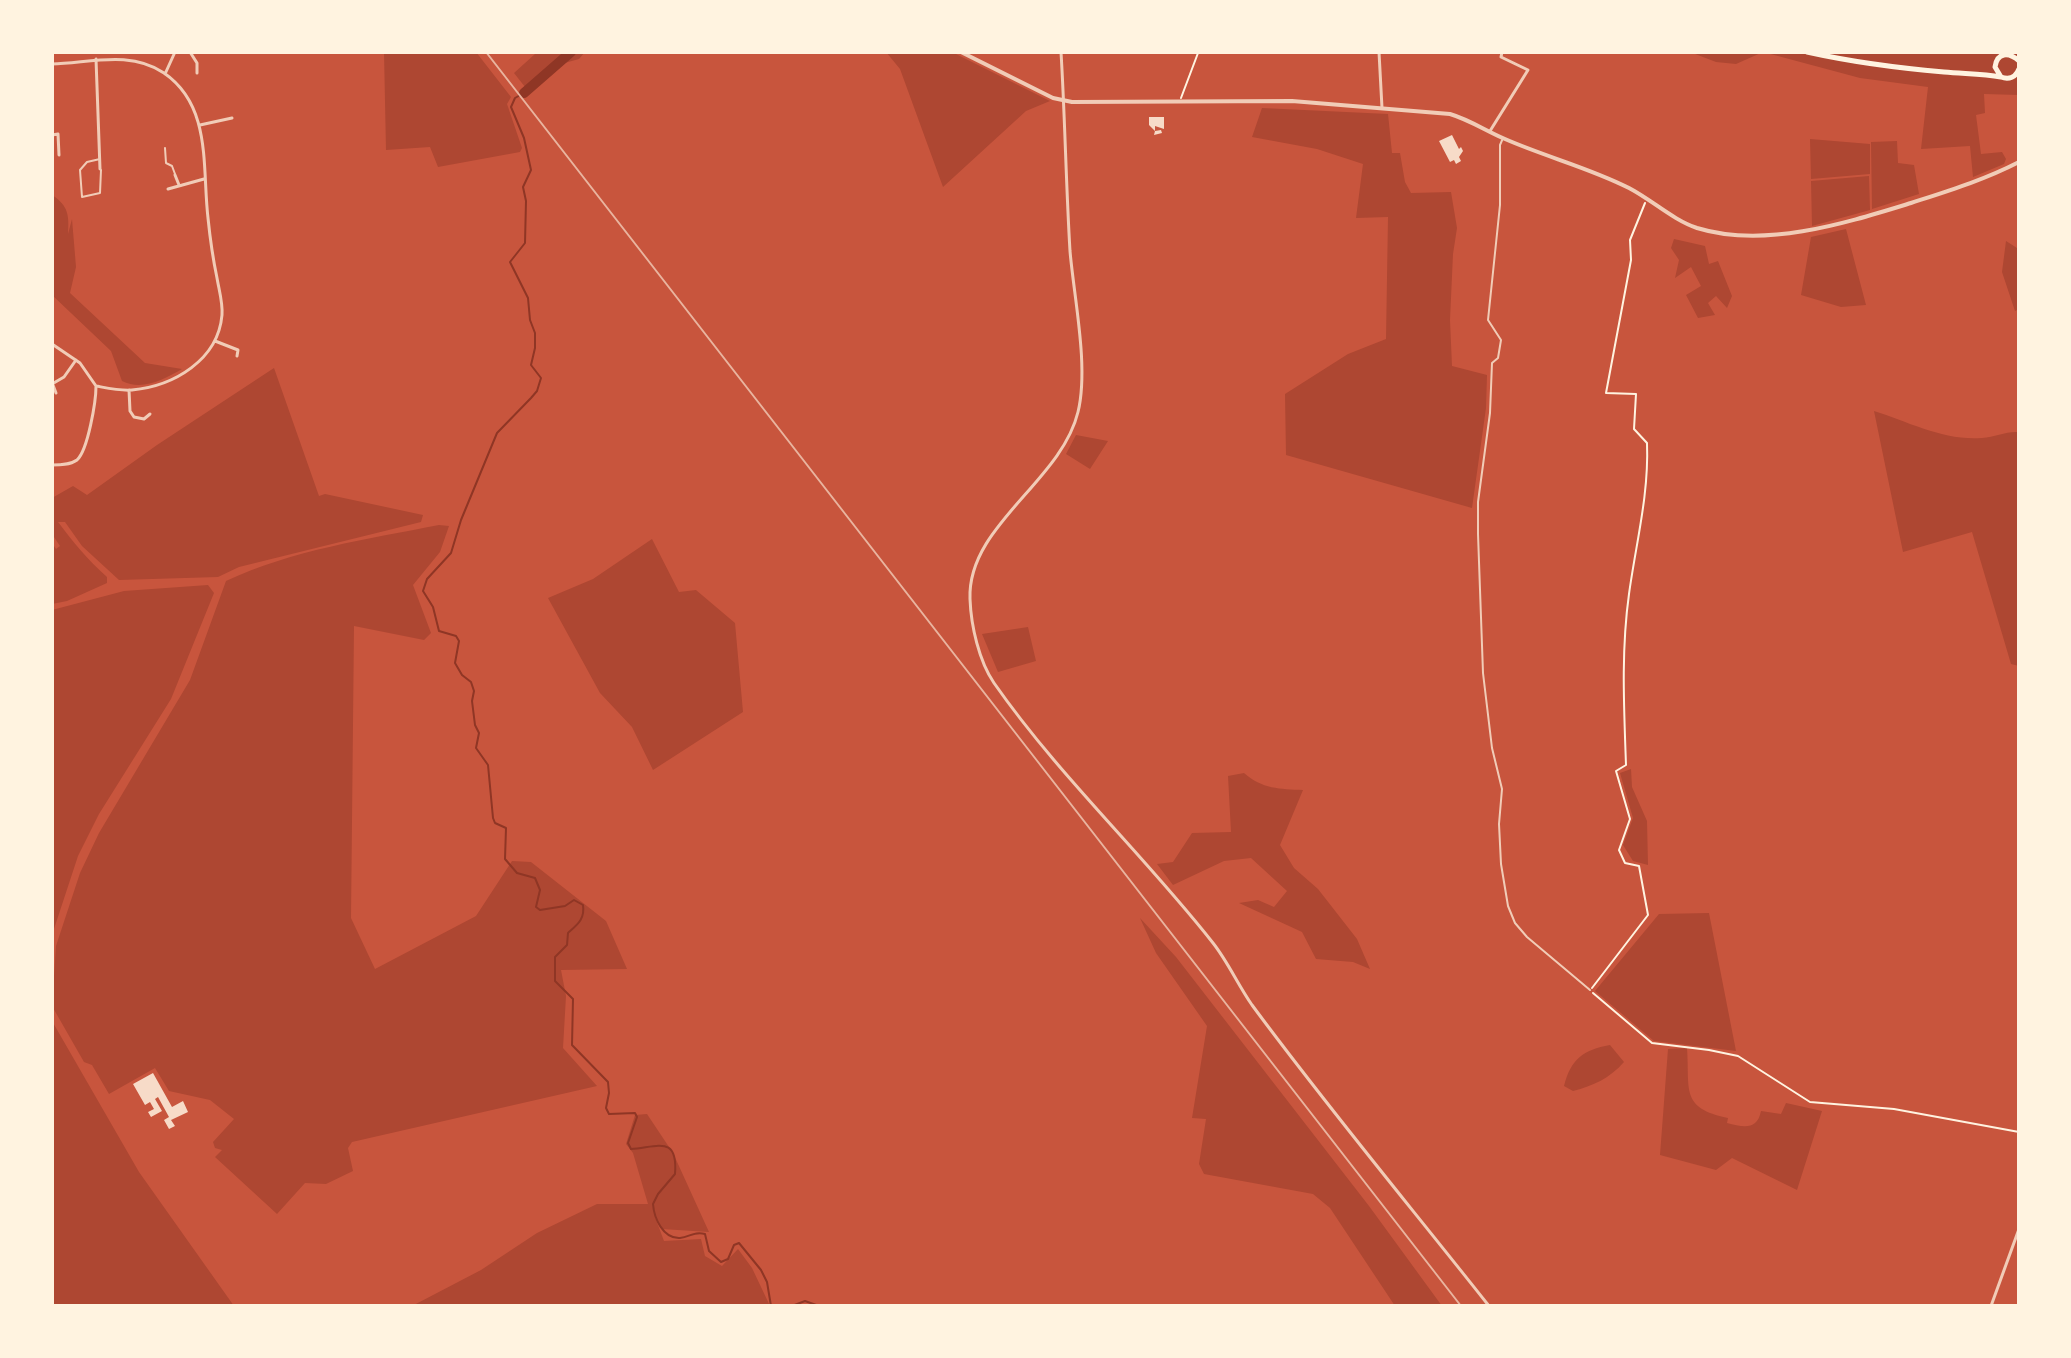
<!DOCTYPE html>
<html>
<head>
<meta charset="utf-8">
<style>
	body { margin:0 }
	#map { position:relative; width:2071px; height:1358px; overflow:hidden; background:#c8553d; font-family:"IBM Plex Sans",sans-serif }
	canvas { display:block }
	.frame { position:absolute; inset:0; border:54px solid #fff3e0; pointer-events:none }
</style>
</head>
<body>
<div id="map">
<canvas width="2071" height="1358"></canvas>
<div class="frame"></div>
</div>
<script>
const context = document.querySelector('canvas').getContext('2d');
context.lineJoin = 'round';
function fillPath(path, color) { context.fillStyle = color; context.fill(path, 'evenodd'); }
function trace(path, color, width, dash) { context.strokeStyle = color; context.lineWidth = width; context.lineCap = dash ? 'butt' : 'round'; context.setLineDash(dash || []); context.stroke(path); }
const green = new Path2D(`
	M384 52H476L511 97 507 104 522 148 520 152 438 167 430 147 386 150Z
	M541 52H559L560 54 563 52H585L579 59 561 64 529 92 514 73 535 54Z
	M886 52H952L1050 101 1026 111 943 187 900 69Z
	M1690 52H2019V95L1984 94 1985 113 1976 115 1981 154 2002 152 2006 159 2004 164 1973 177 1970 146 1921 149 1928 87 1860 78 1763 52 1736 64 1716 62Z
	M1262 108 1388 114 1392 153H1400L1405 182 1411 193 1451 192 1457 228 1453 254 1450 320 1452 366 1487 375 1486 408 1472 508 1286 455 1285 394 1348 354 1386 339 1388 217 1356 218 1363 164 1317 149 1252 137Z
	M1810 139 1870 144V174L1811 179Z
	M1897 141 1898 163 1914 165 1919 194 1872 209 1871 142Z
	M1869 176 1870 210 1812 226 1811 181Z
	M52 195C69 206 69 216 68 234L72 219 76 267 70 293 145 363 182 369C163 380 142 391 122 381L111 351 52 295Z
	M1846 229 1866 305 1841 307 1801 295 1811 237Z
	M1674 239 1705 246 1709 264 1718 261 1732 296 1727 308 1716 296 1708 303 1715 315 1698 318 1686 295 1701 286 1691 267 1675 278 1679 260 1671 248Z
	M2006 241 2017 248 2019 246V309L2015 311 2002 272Z
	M274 368 319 496 325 494 423 515 421 522 239 567 218 577 119 580 82 546 65 522H58C73 542 87 559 107 577V583L67 601 52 604V543L56 549 60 546 52 534V498L73 486 87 495 157 445Z
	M1874 411C1909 422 1944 441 1982 438 1995 437 2006 431 2019 432V666L2011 664 1972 532 1903 552Z
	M1076 435 1108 441 1090 469 1066 454Z
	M439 525 449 526 440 552 413 585 431 633 424 640 354 626 351 918 375 969 476 916 512 861 531 862 606 921 627 969 561 970 566 996 563 1048 597 1086 352 1142 348 1148 353 1171 326 1184 305 1183 277 1214 215 1157 222 1150 215 1148 213 1142 234 1119 210 1100 169 1091 155 1068 109 1094 92 1065 84 1062 52 1006 56 946 80 873 99 833 190 680 226 581C292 550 368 539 439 525Z
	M652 539 679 592 696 590 735 623 743 712 653 770 632 727 600 693 548 598 593 579Z
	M208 585 214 593 171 699 99 814 78 856 52 935V610L124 591Z
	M1028 627 1036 661 998 672 982 634Z
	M1631 769 1632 787 1647 821 1648 865 1633 861 1623 845 1633 818 1620 773Z
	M1244 773C1262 789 1280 789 1303 790L1280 845 1294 868 1318 889 1357 939 1370 969 1353 962 1316 959 1302 932 1239 903 1258 900 1274 907 1287 891 1251 858 1224 861 1173 885 1157 864 1173 862 1192 833 1231 832 1228 776Z
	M1709 913 1736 1051 1654 1041 1595 991 1659 914Z
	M1140 918 1176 957 1369 1206 1442 1306H1395L1330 1208 1313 1194 1204 1174 1199 1164 1206 1119 1192 1118 1207 1026 1156 953Z
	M52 1021 139 1172 234 1306H52Z
	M1610 1045 1624 1062C1610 1078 1593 1086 1573 1091L1564 1086C1571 1059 1583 1050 1610 1045Z
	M1687 1048C1690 1090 1680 1108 1728 1118L1727 1123C1743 1127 1757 1131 1761 1111L1781 1114 1786 1103 1822 1111 1797 1190 1732 1158 1716 1170 1660 1155 1668 1049Z
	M647 1114 673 1153 709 1232 662 1229 655 1217 664 1241 701 1239 705 1256 722 1266 738 1249 752 1268 770 1306H412L481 1270 537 1233 597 1204H648L633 1153 626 1144 635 1115Z`);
const stream = new Path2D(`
	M524 93 515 98 511 107 524 138 531 170 523 187 526 201 525 243 510 262 528 298 530 320 535 333V348L531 365 541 378 537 391 531 398 497 433 461 520 451 553 427 579 423 591 433 607 439 631 456 636 459 641 455 663 462 675 471 682 474 691 472 701 475 725 479 733 476 748 488 765 493 818 495 823 506 828 505 859 517 873 535 878 540 890 536 907 540 910 565 906 574 900 583 905C585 919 578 924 568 933L567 945 555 957V981L573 999 572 1045 608 1082 609 1093 606 1108 609 1114 635 1113 637 1117 628 1143 631 1149C658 1147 678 1135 675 1174L658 1194 653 1204C654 1218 663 1239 680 1238 690 1237 694 1231 705 1234L709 1251 721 1262 728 1259 734 1245 739 1243 761 1270 767 1282 771 1306
	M792 1306 805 1301 819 1306`);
const river = new Path2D(`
	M524 93 571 52`);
const building = new Path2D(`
	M1149 117H1164V129L1155 126V131L1161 130 1162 133 1154 135 1155 131 1149 125Z
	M1452 135 1459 149 1461 147 1463 151 1459 157 1461 161 1456 164 1454 160 1450 162 1439 141Z
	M153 1073 172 1107 183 1101 188 1112 171 1120 175 1126 169 1129 164 1120 169 1117 158 1097 155 1099 162 1111 151 1117 148 1112 154 1109 150 1102 145 1105 133 1084Z`);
const path = new Path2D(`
	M1181 98 1198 53
	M1592 988 1648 915 1639 866 1625 863 1619 850 1630 819 1616 771 1626 765C1624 708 1621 651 1629 594 1636 543 1649 495 1647 443L1634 429 1636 394 1606 393 1631 260 1630 240 1645 203
	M1593 993 1652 1043 1709 1050 1738 1056 1810 1102 1894 1109 2019 1132`);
const service = new Path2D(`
	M1503 138 1500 145V205L1488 320 1501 340 1498 358 1492 363 1490 413 1478 502V534L1483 673 1492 748 1502 789 1499 824 1501 864 1508 906 1515 923 1527 937 1590 990
	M165 148 166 163 172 166 175 174
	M100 159 87 162 80 170 82 197 100 193 101 170`);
const minor = new Path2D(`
	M190 52 197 63V73
	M1061 52C1065 118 1066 185 1070 251 1074 298 1089 367 1078 412 1061 482 967 526 970 599 971 626 979 661 994 683 1059 776 1143 854 1213 943 1228 962 1238 985 1252 1005 1328 1108 1410 1206 1489 1306
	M1379 52 1382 108
	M96 59 100 169
	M52 64C90 63 130 50 164 73 212 106 202 167 208 218 210 238 213 259 217 278 219 290 223 303 222 315 218 360 174 386 132 390 120 391 107 388 96 386
	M165 74 175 52
	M200 125 232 118
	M1490 131 1528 70 1501 57 1502 52
	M52 135 58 134 59 155
	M175 175 179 185
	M168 189 204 179
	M215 341 238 350 237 356
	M52 344 80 363 96 386
	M52 384 64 377 76 360
	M53 385 56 393
	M129 390 130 411 134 417 144 419 150 414
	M52 465C60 465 70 465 77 460 88 450 96 401 96 386
	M1991 1306 2019 1229`);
const tertiary = new Path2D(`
	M961 52 1053 98 1072 102 1292 101 1450 114C1470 120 1486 131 1505 139 1546 157 1590 168 1629 188 1652 200 1673 220 1697 228 1765 249 1846 223 1911 203 1948 191 1984 180 2019 162`);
const primary = new Path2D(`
	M1807 52C1852 62 1898 68 1944 72 1964 74 1982 73 2001 77
	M2019 61C2009 52 1997 52 1995 67L2001 77C2009 80 2016 77 2019 69`);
const rail = new Path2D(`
	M486 52 1461 1306`);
fillPath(green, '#ae4732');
trace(stream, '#8f3625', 2);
trace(river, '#8f3625', 10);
fillPath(building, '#f7dbc8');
trace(path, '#fff3e0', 2);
trace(service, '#f1ccb7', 2);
trace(minor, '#f1ccb7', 3);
trace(tertiary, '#f1ccb7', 4);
trace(primary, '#fff3e0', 5);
trace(rail, '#e9b49f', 2);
</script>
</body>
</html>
